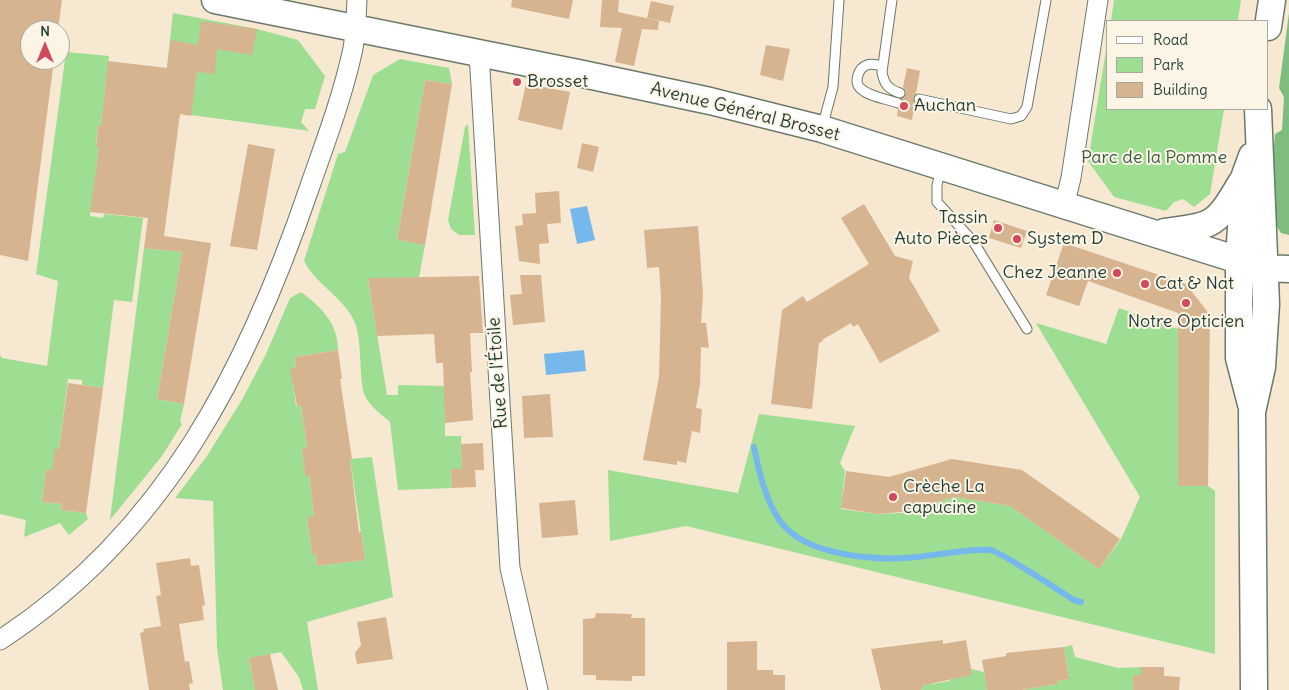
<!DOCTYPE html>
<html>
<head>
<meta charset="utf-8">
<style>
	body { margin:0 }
	#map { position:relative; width:1289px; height:690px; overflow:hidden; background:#f7e8d1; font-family:Delius,sans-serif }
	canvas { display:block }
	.legend { position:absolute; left:1106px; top:20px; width:162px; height:90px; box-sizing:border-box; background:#fcf5e5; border:1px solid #a4ab9e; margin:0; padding:6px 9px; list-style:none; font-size:15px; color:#1f3d34 }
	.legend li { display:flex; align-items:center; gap:10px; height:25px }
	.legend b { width:25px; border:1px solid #a4ab9e }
	.north { position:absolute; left:20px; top:20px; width:50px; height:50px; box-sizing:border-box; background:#fcf5e5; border:1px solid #a4ab9e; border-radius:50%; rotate:0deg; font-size:14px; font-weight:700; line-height:20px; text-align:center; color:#1f3d34 }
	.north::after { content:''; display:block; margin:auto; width:18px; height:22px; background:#d1495b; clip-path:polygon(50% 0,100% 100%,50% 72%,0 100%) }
</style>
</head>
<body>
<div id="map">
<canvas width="1289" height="690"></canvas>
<ul class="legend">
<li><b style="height:6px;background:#fff"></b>Road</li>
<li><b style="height:14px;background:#9ede93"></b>Park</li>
<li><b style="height:14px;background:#d6b490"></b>Building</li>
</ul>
<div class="north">N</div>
</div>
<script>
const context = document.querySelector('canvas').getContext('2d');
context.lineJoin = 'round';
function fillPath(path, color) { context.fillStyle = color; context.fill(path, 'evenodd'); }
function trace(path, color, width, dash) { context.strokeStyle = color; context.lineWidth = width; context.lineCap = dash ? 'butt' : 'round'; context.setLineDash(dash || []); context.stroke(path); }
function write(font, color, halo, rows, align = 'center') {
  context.font = font + ' Delius,sans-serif'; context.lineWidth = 4; context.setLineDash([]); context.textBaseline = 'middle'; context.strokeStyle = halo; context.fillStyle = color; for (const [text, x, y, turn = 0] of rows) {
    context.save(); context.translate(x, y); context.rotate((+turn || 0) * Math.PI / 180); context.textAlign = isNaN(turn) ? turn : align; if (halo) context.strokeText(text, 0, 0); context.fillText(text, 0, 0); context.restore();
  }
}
const green = new Path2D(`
	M1114 0H1241L1238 21H1111Z
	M173 13 257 29 298 40 325 76 315 109H305L301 122 309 131 162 111Z
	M1108 38V109H1224L1210 194 1194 207 1183 199 1174 202 1166 211 1114 197 1088 161Z
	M66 52 109 56 101 126H98L96 146 99 147 90 216 103 218 104 214 143 218 132 302 114 300 103 388 82 385V380L68 379 59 449 55 448 58 471 46 470 42 502 62 504 61 510 86 513 88 519 69 535 60 523 24 537 26 520 0 514V355L2 358 47 366 58 281 36 274Z
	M400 59 449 68 452 84 425 80 397 240 425 245 419 277 368 279 387 395H398V385L445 386V436H461L462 469H451L452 488 398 490 390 422C382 415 372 408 366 398 358 384 363 343 355 323 344 297 316 285 304 261L338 154 345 152 373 75Z
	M468 124 475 235H459L451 229 448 220 465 127Z
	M144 248 182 252 157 399 184 404 180 422 182 424 162 456 110 520Z
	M301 292C321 307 338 323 338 350L295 357 296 367 291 369 296 406 301 405 307 448 302 449 305 475H309L314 516 307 518 312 554H316L317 566 365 560 350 459 372 457 393 597 307 622 318 690H303L299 677 281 652 249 658 255 690H223L217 648 213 501 175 498 207 456 243 398 266 354 290 298Z
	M1119 308 1178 329V486H1208L1215 491V654L686 526 610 541 608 470 738 493 759 414 855 426 840 463 845 471 841 509 878 514 902 513 955 497 1010 506 1099 569 1121 539 1140 497 1036 323 1106 344Z
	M1072 645 1075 657 1118 668 1141 667V675H1133V690H1022L1057 684V681L1069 679 1064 647Z
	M971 669 984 672 987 690H921L926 682 932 681V684L949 681 962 671Z`);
const forest = new Path2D(`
	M1289 13V235L1281 233C1262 207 1273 164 1275 134L1282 130 1284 97 1279 88Z`);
const water = new Path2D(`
	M587 206 595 240 577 244 570 209Z
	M584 350 586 371 546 375 544 354Z`);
const stream = new Path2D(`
	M754 447C759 472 765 499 780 521 806 557 878 561 918 557 935 555 975 548 990 550 1000 551 1061 592 1074 600L1081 602`);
const building = new Path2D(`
	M0 0H62L58 30H30V60H54L28 261 0 255Z
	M512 0H573L569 19 511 7Z
	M602 0H619L618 12 659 21 658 30 642 29 634 66 615 62 622 28 600 27Z
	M651 1 674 6 670 23 647 18Z
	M201 21 257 29 252 55 217 49 215 74 197 72 191 116 180 114 164 236 211 243 184 404 157 399 182 252 144 248 148 218 90 212 99 147H96L97 139 98 126H101L108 61 167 68 171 40 198 45Z
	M766 45 790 49 783 81 760 75Z
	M907 68 920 71 916 93 913 98 915 103 912 120 897 116 898 109 904 104 902 99 906 92 903 87Z
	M425 80 452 84 425 245 397 240Z
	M526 84 570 92 562 130 518 120Z
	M582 143 599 147 593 172 577 168Z
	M248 144 275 149 257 250 230 246Z
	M559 191 561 223 547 224 549 243 539 244 540 264 519 261 515 226 523 225 522 214 536 213 535 193Z
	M864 204 895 256 913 261 909 278 940 331 880 363 858 324 853 327 851 323 822 340 823 341 819 343 812 409 771 404 782 310 803 296 807 302 869 264 841 218Z
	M994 220 1027 231 1021 248 989 238Z
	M698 226 703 294 701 323H706L709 348 701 347 700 384 696 408 702 409 700 433 692 431 686 463 677 461V465L643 460 659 377 661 297 659 267 647 268 644 230Z
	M1064 243 1186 284 1210 315 1208 486H1178V313L1088 281 1079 306 1046 295Z
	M520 275H541L545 322 513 325 510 295 522 294Z
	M479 276 483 333H470L472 372H470L473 420 445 423 443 363H436L434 334 377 336 368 278Z
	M338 350 342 379H340L352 459H350L359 532H361L365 560 317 566 316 554H312L307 517 314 516 309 475 305 476 302 448H307L301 405 297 406 290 369 296 367 295 357Z
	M68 383 103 388 86 513 61 510 62 504 42 502 46 470H52L55 448 59 449Z
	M550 394 553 437 524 438 522 396Z
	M483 443 484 470H475L476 487 452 488 451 469H462L461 444Z
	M952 459 1022 470 1120 539 1099 569 1010 506 955 497 902 512 878 514 841 508 846 471 889 477Z
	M575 500 578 535 542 538 539 503Z
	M190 558 191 566 199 565 205 605 202 606 204 620 179 624 185 662 189 661 193 683 189 684 190 690H149L140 633 144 632 143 629 161 626 156 596 161 595 156 563Z
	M596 613 632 614 631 618H645V676H632V681L596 680V675H583V619L595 618Z
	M386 617 393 659 357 664 355 653 361 645 357 622Z
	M943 640V644L966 640 972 675 924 685 921 690H881L871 649Z
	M757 641V670H773V675H785V690H727V642Z
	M1064 647 1069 679 1057 681V684L1022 690H987L982 660 1006 656V653Z
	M270 654 278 690H255L249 658Z
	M1141 667H1164V676L1180 677 1179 690H1133V675H1141Z`);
const lane = new Path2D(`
	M892 0 882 72C884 84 888 89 900 93
	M882 66C877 65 871 63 867 65 858 68 854 82 860 88 869 97 887 99 898 103
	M919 99 1011 119 1021 116 1027 107 1046 0
	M822 128 833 87 839 0
	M941 169 937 185V202L973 241 1027 329`);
const street = new Path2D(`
	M479 53 510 568 538 690
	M1064 206 1071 178 1098 0
	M0 640C166 532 248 368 310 186 325 143 342 98 352 53 356 36 356 17 357 0`);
const secondary = new Path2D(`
	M215 0 578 73 710 101 822 129 1264 268 1289 269
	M1268 27 1272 0
	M1164 232C1214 225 1215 227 1241 183
	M1251 404 1239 358V260L1244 178 1252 156
	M1254 690 1252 412 1262 367 1266 304 1258 109`);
const markers = [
	[517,82,5,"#d1495b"],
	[904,106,5,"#d1495b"],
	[998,228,5,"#d1495b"],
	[1017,239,5,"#d1495b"],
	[1117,273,5,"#d1495b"],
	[1145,284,5,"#d1495b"],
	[1186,303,5,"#d1495b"],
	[893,497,5,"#d1495b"]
];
const poiNames = [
	["Brosset",527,82],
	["Auchan",914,106],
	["Tassin",988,218,"right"],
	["Auto Pièces",988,239,"right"],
	["System D",1027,239],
	["Chez Jeanne",1107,273,"right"],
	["Cat & Nat",1155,284],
	["Notre Opticien",1186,322,"center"],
	["Crèche La",903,487],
	["capucine",903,508]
];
const streetNames = [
	["Avenue Général Brosset",745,112,14],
	["Rue de l'Étoile",498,373,-94]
];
const parkNames = [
	["Parc de la Pomme",1154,158]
];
fillPath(green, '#9ede93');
fillPath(forest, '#7ebd7d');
fillPath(water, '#76b8eb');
trace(stream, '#76b8eb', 6);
fillPath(building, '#d6b490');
trace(lane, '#6b796b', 11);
trace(street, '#6b796b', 21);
trace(secondary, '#6b796b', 29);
trace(lane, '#fff', 9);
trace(street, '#fff', 19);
trace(secondary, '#fff', 26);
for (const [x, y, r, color] of markers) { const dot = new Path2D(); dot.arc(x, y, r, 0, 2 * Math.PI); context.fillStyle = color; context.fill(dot); trace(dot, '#fcf5e5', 2); }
write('18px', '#1f3d34', '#fcf5e5', poiNames, 'left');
write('18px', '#1f3d34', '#fcf5e5', streetNames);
write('18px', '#385d47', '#fcf5e5', parkNames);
</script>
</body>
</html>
